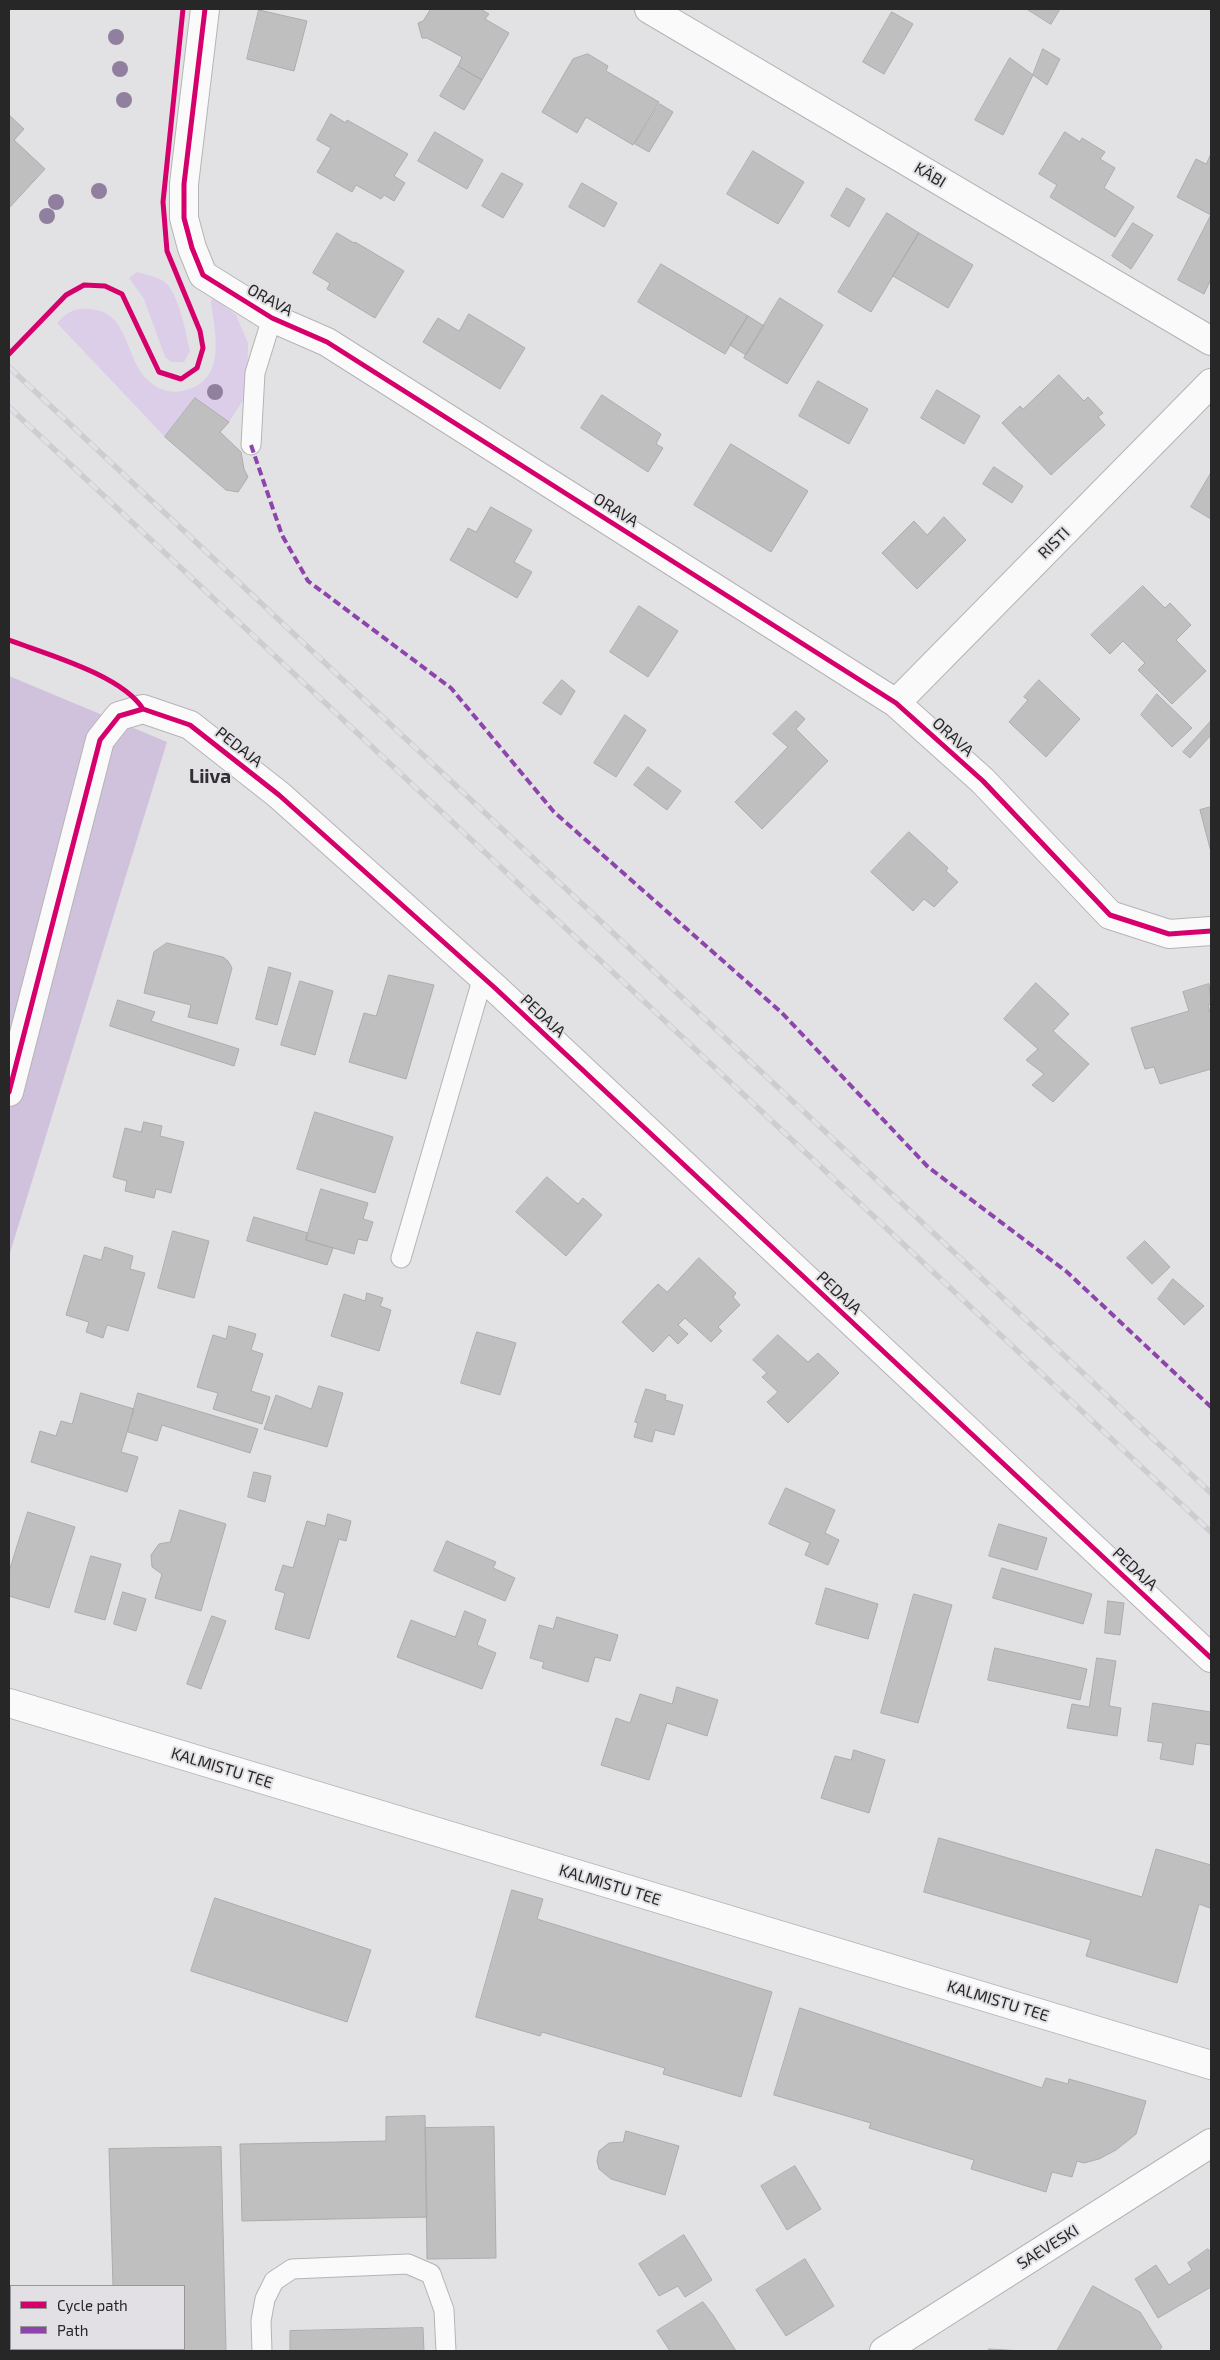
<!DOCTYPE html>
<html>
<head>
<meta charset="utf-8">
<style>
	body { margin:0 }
	#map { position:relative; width:1220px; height:2360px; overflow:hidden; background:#e2e1e3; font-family:"Exo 2",sans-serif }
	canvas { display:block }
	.frame { position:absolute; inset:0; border:10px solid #272728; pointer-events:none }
	.legend { position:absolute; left:10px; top:2285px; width:175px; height:65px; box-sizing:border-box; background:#e2e0e4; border:1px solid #979699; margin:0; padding:6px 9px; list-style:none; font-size:15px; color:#272728 }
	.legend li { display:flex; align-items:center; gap:10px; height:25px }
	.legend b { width:25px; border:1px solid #979699 }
</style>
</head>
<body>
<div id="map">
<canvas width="1220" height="2360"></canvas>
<div class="frame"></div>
<ul class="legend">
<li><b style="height:6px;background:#d6006c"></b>Cycle path</li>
<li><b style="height:6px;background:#8e44ad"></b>Path</li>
</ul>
</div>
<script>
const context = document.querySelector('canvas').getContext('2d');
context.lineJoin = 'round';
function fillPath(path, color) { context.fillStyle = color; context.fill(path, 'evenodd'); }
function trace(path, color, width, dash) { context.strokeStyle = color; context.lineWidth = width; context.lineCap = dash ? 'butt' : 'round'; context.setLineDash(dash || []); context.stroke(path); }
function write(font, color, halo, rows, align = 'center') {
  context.font = font + ' "Exo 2",sans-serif'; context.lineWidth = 4; context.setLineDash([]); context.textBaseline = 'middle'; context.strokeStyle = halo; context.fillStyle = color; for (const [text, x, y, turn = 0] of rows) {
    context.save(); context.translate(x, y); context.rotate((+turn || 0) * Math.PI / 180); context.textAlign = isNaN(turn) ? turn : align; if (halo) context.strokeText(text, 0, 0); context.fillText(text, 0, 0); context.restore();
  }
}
const green = new Path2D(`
	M137 272C147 275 160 277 167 284 179 297 186 333 190 351L184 362H171L165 357 144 299 129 278Z
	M213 297 236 315 248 343 247 394 229 422 194 398 165 437 57 323C67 312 75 308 90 309 131 312 124 361 150 382 160 391 173 394 186 390 227 379 215 333 211 302Z`);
const forest = new Path2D(`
	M9 676 167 742 9 1256Z`);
const building = new Path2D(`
	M431 9H480L489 14 485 19 509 33 482 80 458 66 462 57 427 38H422L418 23 423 21Z
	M1027 9H1060L1051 24Z
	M259 10 307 21 294 71 247 59Z
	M892 12 913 24 884 74 863 62Z
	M1043 49 1060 59 1047 85 1033 75Z
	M588 54 608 66 606 71 659 102 633 145 586 117 577 133 542 112 573 59Z
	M1010 58 1033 75 1003 135 975 120Z
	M458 66 482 80 464 110 440 96Z
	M660 104 673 112 649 152 635 144Z
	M331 114 346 123 347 120 408 154 394 176 405 183 394 201 384 195 381 199 356 185 352 192 317 172 331 148 317 140Z
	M9 115 24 129 14 140 45 169 9 208Z
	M435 132 483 160 467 189 418 161Z
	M1065 132 1080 142 1082 138 1105 152 1100 159 1115 168 1104 188 1134 207 1115 237 1050 197 1057 185 1039 174Z
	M753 151 804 182 778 224 727 194Z
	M1211 154V215L1177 197 1196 159 1206 164Z
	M502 173 523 184 503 218 482 206Z
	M582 183 617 203 604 227 569 207Z
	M847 188 865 199 849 227 831 216Z
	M887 213 919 233 871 312 838 292Z
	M1211 215V279L1204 294 1178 280Z
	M1133 223 1153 235 1131 269 1112 256Z
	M337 233 354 243 355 242 404 271 375 318 327 289 330 283 313 273Z
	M919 233 973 265 948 308 893 276Z
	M661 264 748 316 725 354 638 302Z
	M780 298 823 325 787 384 744 358Z
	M469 314 525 348 500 389 423 342 438 318 459 331Z
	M748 316 764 326 746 355 730 345Z
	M1059 375 1084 401 1088 397 1103 413 1098 417 1105 425 1051 475 1002 423 1020 406 1023 409Z
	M818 381 868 409 849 444 799 416Z
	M937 390 980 416 964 444 921 418Z
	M602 395 661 434 656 444 663 448 648 472 581 428Z
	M195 398 229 422 220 432 241 452 244 469 248 477 238 492 226 490 165 437Z
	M731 444 808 491 771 552 694 505Z
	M994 467 1023 486 1012 503 983 484Z
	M1211 473V519L1191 507Z
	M491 507 532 530 514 562 532 572 517 598 450 560 468 528 476 532Z
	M944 517 966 540 917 589 882 553 914 521 927 535Z
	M1143 586 1165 608 1170 603 1191 625 1176 640 1206 671 1172 704 1138 670 1145 663 1123 641 1110 654 1091 635Z
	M639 606 678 631 648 677 610 652Z
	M562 680 575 691 561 715 543 703Z
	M1039 680 1080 719 1046 757 1009 722 1028 700 1024 697Z
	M1157 694 1192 728 1172 747 1141 715Z
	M796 711 805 719 796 729 828 761 762 829 735 802 788 747 773 734Z
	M625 715 646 730 616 777 594 763Z
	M1211 721V735L1190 758 1183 752Z
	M648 767 681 791 667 810 634 785Z
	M1211 807V852L1200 810Z
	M909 832 948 868 946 871 958 882 934 907 924 899 913 911 871 872Z
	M167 943 223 957 228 961 232 968 217 1024 188 1017 191 1005 144 993 154 952Z
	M269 967 291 973 277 1025 256 1019Z
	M389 975 434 985 406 1079 349 1062 364 1013 376 1016Z
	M300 981 333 991 315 1055 281 1045Z
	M1036 983 1069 1014 1053 1031 1089 1064 1053 1102 1032 1085 1044 1074 1026 1060 1038 1049 1004 1019Z
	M1209 984 1211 1004 1208 1005 1211 1016V1069L1160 1084 1154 1067 1145 1069 1131 1028 1189 1011 1183 992Z
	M118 1000 155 1012 151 1021 239 1049 234 1066 110 1026Z
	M315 1112 393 1137 375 1193 297 1169Z
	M144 1122 162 1126 160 1136 184 1142 171 1193 156 1189 154 1198 125 1191 127 1181 113 1177 125 1128 141 1132Z
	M547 1177 578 1204 583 1198 602 1215 566 1256 516 1212Z
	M321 1189 368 1203 363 1219 373 1222 367 1241 358 1239 354 1254 306 1240Z
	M254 1217 308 1233 306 1240 333 1248 327 1265 247 1241Z
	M173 1231 209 1241 194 1298 158 1288Z
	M1145 1241 1170 1267 1152 1284 1127 1258Z
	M105 1247 133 1256 130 1269 145 1273 128 1331 107 1325 103 1338 86 1332 89 1322 66 1315 84 1255 101 1260Z
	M699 1258 736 1293 733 1297 740 1305 718 1327 722 1331 711 1342 685 1318 678 1325 688 1334 678 1344 669 1335 653 1352 622 1322 658 1284 667 1292Z
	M1173 1279 1204 1306 1184 1325 1158 1299Z
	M367 1293 383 1298 380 1306 391 1310 379 1351 331 1336 344 1294 365 1301Z
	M229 1326 256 1334 251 1350 263 1354 251 1391 270 1397 262 1424 213 1409 218 1393 197 1387 213 1335 226 1339Z
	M477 1332 516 1343 500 1395 461 1383Z
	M778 1335 808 1362 818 1353 839 1373 788 1423 767 1402 778 1392 762 1377 767 1373 753 1360Z
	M319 1386 343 1393 327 1447 264 1429 276 1395 311 1409Z
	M646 1389 666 1395 665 1400 683 1405 674 1435 655 1430 652 1442 634 1437 638 1423 635 1422Z
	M81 1393 134 1409 121 1452 138 1457 127 1492 31 1462 40 1431 56 1436 61 1421 72 1424Z
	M138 1393 258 1429 250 1453 162 1425 157 1441 128 1432Z
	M254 1472 271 1476 265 1502 248 1497Z
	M786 1488 835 1510 825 1533 839 1540 828 1565 805 1555 810 1543 769 1524Z
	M180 1510 226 1524 201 1611 155 1598 162 1574 152 1567 151 1555 159 1544 170 1542Z
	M28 1512 75 1527 49 1608 9 1596V1572Z
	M328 1514 351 1521 346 1541 339 1539 309 1639 275 1629 285 1593 275 1590 283 1565 293 1568 307 1521 325 1526Z
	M999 1524 1047 1538 1037 1570 989 1556Z
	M447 1541 496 1562 493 1568 515 1578 505 1601 434 1571Z
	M91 1556 121 1564 105 1620 75 1612Z
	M1002 1568 1092 1594 1083 1624 993 1598Z
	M826 1588 878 1604 868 1639 816 1624Z
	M123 1592 146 1599 136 1631 114 1624Z
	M914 1594 952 1605 918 1723 881 1713Z
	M1108 1601 1124 1603 1120 1635 1105 1633Z
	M465 1611 486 1620 477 1645 496 1653 482 1689 397 1657 411 1620 455 1637Z
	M212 1616 226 1621 201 1689 187 1684Z
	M557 1617 618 1635 610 1661 595 1657 588 1682 542 1668 544 1662 530 1658 539 1625 553 1629Z
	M995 1648 1087 1669 1080 1700 988 1680Z
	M1097 1658 1116 1661 1109 1706 1121 1708 1117 1736 1067 1728 1072 1704 1089 1707Z
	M677 1687 718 1700 707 1736 667 1723 649 1780 601 1765 616 1718 630 1723 640 1694 672 1704Z
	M1153 1703 1211 1712V1745L1196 1743 1193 1765 1160 1759 1163 1743 1148 1741Z
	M854 1750 885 1760 869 1813 821 1798 835 1756 851 1760Z
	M939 1838 1142 1897 1156 1849 1211 1865V1904L1210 1908 1199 1904 1177 1983 1086 1956 1091 1940 924 1892Z
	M512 1890 543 1899 537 1919 772 1992 741 2097 663 2074 665 2068 542 2032 540 2036 476 2017Z
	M215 1898 371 1950 347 2022 191 1971Z
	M800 2008 1042 2088 1046 2078 1068 2084 1069 2079 1146 2101 1136 2134 1116 2150 1099 2159 1084 2163 1077 2161 1072 2177 1052 2172 1046 2192 971 2169 974 2160 869 2128 871 2123 774 2095Z
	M425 2116 427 2217 242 2221 240 2144 386 2141V2117Z
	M494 2127 496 2258 427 2259 425 2128Z
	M626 2131 679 2146 665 2195 611 2179 599 2169 597 2161 599 2151 609 2143 623 2142Z
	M221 2147 226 2351H115L114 2349H184V2286H113L109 2149Z
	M795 2166 821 2209 787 2230 761 2186Z
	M684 2235 712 2280 685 2297 678 2286 659 2296 639 2264Z
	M1208 2249 1211 2253V2287L1158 2318 1135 2279 1156 2265 1169 2285 1192 2270 1188 2263Z
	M805 2259 834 2306 786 2336 756 2290Z
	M1093 2286 1140 2312 1162 2347 1159 2351H1057Z
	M703 2302 713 2315 736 2351H670L657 2331Z
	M9 2315H11V2349H22L23 2351H9Z
	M423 2328 424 2351H290V2331Z
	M989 2349 1024 2351H988Z`);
const service = new Path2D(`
	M251 445 255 373 272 318
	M401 1258 483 977
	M262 2351 261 2321 265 2299 274 2281 292 2269 408 2264 431 2274 444 2310 446 2351`);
const minor = new Path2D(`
	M205 9 184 184V218L192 248 203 275 272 318 327 342 896 703 983 781 1110 915 1169 934 1211 931
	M649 9 1211 341
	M896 703 1211 383
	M9 1092 100 740 119 716 143 709 190 725 279 795 495 988 1211 1658
	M9 1703 1211 2065
	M884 2351 1211 2143`);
const rail = new Path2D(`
	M9 367 1211 1493
	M9 407 1211 1532`);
const quiet = new Path2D(`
	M251 445 282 535 308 581 451 688 554 812 781 1012 928 1167 1067 1272 1211 1407`);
const cycleway = new Path2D(`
	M205 9 184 184V218L192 248 203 275 272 318 327 342 896 703 983 781 1110 915 1169 934 1211 931
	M9 354 66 295 84 285 105 286 122 294 159 372 181 379 197 368 203 348 200 331 167 251 163 202 183 9
	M9 640C46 654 122 675 143 709
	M9 1092 100 740 119 716 143 709 190 725 279 795 495 988 1211 1658`);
const trees = [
	[116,37],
	[120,69],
	[124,100],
	[99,191],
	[56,202],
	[47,216],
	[215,392]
];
const streetNames = [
	["KÄBI",930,175,31],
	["ORAVA",270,300,29],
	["ORAVA",616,510,32],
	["RISTI",1054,543,-45],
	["ORAVA",953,737,42],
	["PEDAJA",239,747,38],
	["PEDAJA",543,1016,43],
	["PEDAJA",839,1293,43],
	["PEDAJA",1135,1569,43],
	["KALMISTU TEE",222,1768,17],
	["KALMISTU TEE",610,1885,17],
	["KALMISTU TEE",998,2001,17],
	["SAEVESKI",1048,2247,-32]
];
const quarterNames = [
	["Liiva",210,777]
];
fillPath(green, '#dccee8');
fillPath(forest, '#d0c2dc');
fillPath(building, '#c0bfc0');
trace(building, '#acabad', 1);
trace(service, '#b5b4b5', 21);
trace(minor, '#b5b4b5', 30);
trace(service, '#fbfafb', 19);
trace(minor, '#fbfafb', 28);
trace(rail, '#cdcdcd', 5.5);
trace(rail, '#e2e0e4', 4, [11]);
trace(quiet, '#8e44ad', 4, [8, 4]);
trace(cycleway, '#d6006c', 5);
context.fillStyle = '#917f9f';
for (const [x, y] of trees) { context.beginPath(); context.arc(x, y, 8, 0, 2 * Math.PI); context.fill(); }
write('16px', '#272728', '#e2e0e4', streetNames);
write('bold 19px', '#312f33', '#e2e0e4', quarterNames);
</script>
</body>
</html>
